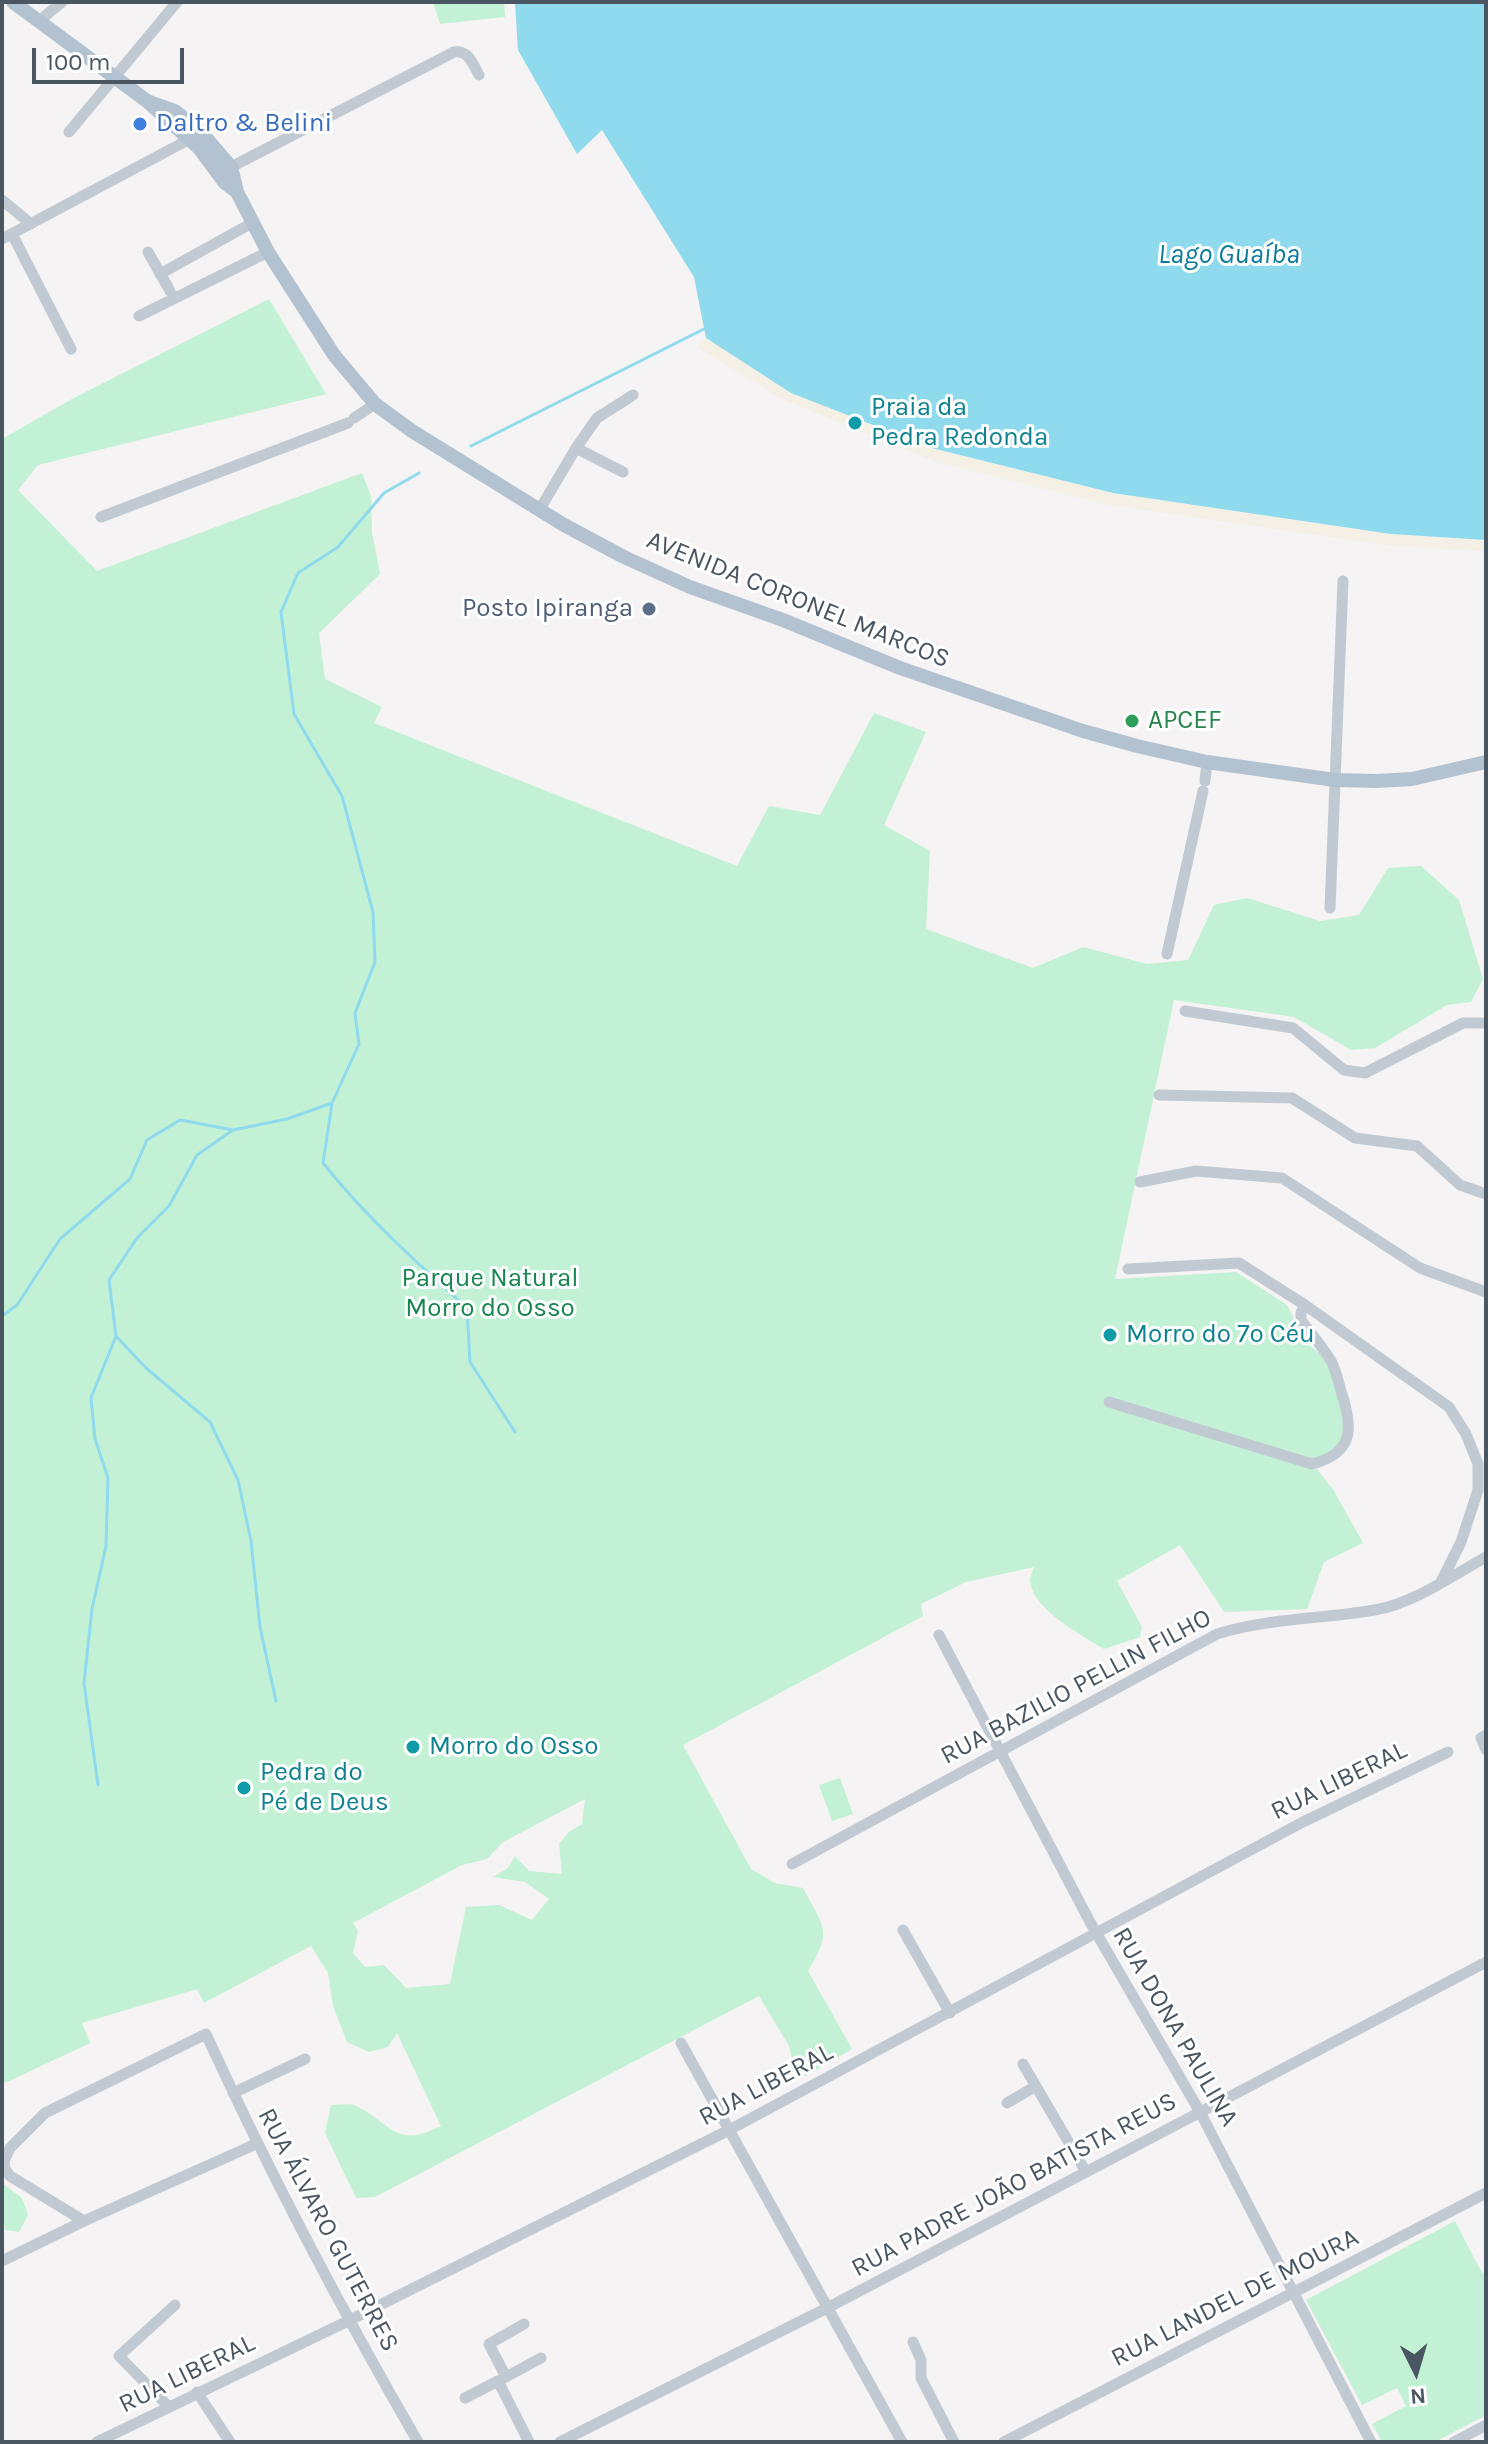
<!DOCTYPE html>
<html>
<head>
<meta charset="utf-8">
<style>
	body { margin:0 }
	#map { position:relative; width:1488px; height:2444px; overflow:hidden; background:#f5f3f3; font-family:Karla,sans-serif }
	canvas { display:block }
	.frame { position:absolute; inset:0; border:4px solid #4a5661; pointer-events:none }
	.north { position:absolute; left:1376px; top:2332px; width:80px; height:80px; -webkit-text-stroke:6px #fff; paint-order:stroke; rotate:175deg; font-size:22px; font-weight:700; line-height:32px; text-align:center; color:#4a5661 }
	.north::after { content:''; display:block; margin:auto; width:28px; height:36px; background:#4a5661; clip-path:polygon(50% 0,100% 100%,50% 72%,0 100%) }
	.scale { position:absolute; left:32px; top:48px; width:152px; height:36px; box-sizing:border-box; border:4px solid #4a5661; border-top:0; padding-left:10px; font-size:24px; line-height:28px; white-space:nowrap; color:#4a5661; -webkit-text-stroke:6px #fff; paint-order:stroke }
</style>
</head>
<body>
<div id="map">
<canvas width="1488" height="2444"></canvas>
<div class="frame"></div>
<div class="north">N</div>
<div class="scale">100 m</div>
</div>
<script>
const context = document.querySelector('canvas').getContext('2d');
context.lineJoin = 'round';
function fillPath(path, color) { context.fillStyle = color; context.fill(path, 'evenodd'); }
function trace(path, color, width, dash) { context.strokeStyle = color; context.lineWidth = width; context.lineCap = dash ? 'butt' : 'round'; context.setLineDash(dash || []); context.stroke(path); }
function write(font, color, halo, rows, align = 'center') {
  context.font = font + ' Karla,sans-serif'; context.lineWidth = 6; context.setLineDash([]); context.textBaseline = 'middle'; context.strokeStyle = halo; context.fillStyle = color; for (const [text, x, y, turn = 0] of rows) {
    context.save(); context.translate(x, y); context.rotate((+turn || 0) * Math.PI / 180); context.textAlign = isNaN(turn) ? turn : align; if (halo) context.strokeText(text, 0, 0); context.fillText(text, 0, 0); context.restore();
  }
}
const green = new Path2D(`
	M433 2H504L505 17 440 24Z
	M269 299 326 394 38 465 18 490 97 571 362 473 371 496 372 532 380 574 319 633 325 679 382 707 374 723 737 866 769 806 820 815 874 713 926 732 884 825 930 851 926 929 1033 968 1083 947 1147 964 1188 960 1214 905 1247 898 1320 921 1359 915 1388 868 1421 866 1459 900 1483 979 1471 1002 1447 1005 1375 1048 1351 1050 1294 1017 1174 1000 1115 1279 1236 1272 1287 1305 1307 1343 1327 1360 1348 1421 1343 1442 1313 1464 1334 1491 1363 1543 1324 1562 1307 1609 1224 1612 1180 1545 1117 1581 1142 1627 1140 1637 1104 1649C1083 1636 1030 1608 1030 1579 1031 1574 1033 1571 1034 1567L966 1582 921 1604 923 1616 683 1745 751 1869 775 1883 803 1888C824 1928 833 1930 808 1971L852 2049 806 2076 796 2074 789 2046 759 1996 375 2197 356 2198 325 2133 331 2105C339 2105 349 2103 356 2106 392 2123 395 2150 441 2126L397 2033 388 2047 369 2052 347 2042 333 2006 328 1973 311 1946 204 2003 197 1989 82 2023 90 2043 5 2083 2 2079V439L72 399ZM585 1799 582 1824 569 1832 559 1844 562 1874 529 1871 515 1856 508 1868 493 1877 525 1882 549 1899 532 1920 499 1905 466 1907 450 1984 406 1988 384 1965 365 1967 353 1953 358 1931 353 1923 462 1865 487 1859 503 1842Z
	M840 1778 853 1814 832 1821 819 1785Z
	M2 2183 22 2198 28 2215 19 2232 6 2230 2 2220Z
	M1455 2221 1482 2273 1486 2272V2415L1435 2442H1382L1372 2424 1406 2406 1397 2388 1362 2405 1306 2300Z`);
const sand = new Path2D(`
	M706 338 791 393 932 448 1113 493 1391 534 1486 540V551L1392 546 1110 505 934 461 780 398 697 347Z`);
const water = new Path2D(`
	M515 2H1486V540L1391 534 1113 493 932 448 791 393 706 338 694 277 602 130 577 154 518 50Z`);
const stream = new Path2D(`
	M471 446 704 329
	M332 1103 323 1163C366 1217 416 1262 467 1308L470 1362 515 1432
	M2 1316 17 1305 60 1239 130 1179 147 1140 180 1120 233 1130
	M276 1701 260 1627 251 1541 238 1480 210 1422 146 1368 116 1336 109 1280 137 1238 169 1206 197 1155 233 1130 287 1119 332 1103 359 1044 355 1013 375 962 373 912 342 796 294 714 281 612 298 573 338 547 384 493 419 473
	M98 1785 84 1683 92 1609 106 1546 108 1478 95 1439 91 1398 116 1336`);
const minor = new Path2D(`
	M39 21 62 2
	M69 132 177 2
	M231 167 454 52C469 50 472 63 479 75
	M2 200 31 224
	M12 234 71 349
	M2 239 190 139 191 133
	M148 252 170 291
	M160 274 252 223
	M139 316 268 252
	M354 418 375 404
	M576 448 623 472
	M540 509 576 448 597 418 633 395
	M101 517 348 423
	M1205 781 1207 762
	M1330 908 1343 581
	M1167 954 1203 791
	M1185 1011 1293 1028 1344 1070 1365 1073 1463 1023H1486
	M1159 1095 1292 1098 1355 1138 1417 1146 1460 1185 1486 1194
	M1140 1182 1196 1171 1282 1178 1420 1268 1486 1292
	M1128 1269 1239 1263 1305 1305 1449 1407 1466 1434 1478 1464V1490L1461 1542 1441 1582
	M1109 1402 1312 1464C1355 1453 1353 1427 1341 1391 1338 1381 1336 1370 1331 1361 1323 1347 1311 1334 1301 1320V1313L1305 1305
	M939 1635 1090 1922 1200 2112 1371 2442
	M1486 1735 1481 1738 1486 1750
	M792 1864 1217 1634C1269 1618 1323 1619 1375 1610 1414 1603 1452 1576 1486 1557
	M903 1930 950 2013
	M681 2043 902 2442
	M1023 2064 1086 2172
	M233 2093 305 2059
	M1007 2103 1036 2086
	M84 2221 10 2176 5 2169 4 2161 10 2148 45 2113 206 2034C270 2174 341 2309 418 2442
	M2 2261 84 2221 256 2144
	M913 2342 921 2360V2378L954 2442
	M506 2377 489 2344 524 2324
	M502 2379 541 2358
	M197 2392 230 2442
	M465 2398 498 2381 529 2442
	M168 2406 119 2356 175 2305
	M97 2442 348 2321 731 2129 1301 1823 1448 1752
	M560 2442 829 2307 1486 1962
	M1004 2442 1486 2193
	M1454 2442 1486 2425`);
const major = new Path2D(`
	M13 2 147 101 199 148 225 183 237 192
	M147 101 175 111 201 132 231 167 237 192 268 252 334 355 375 404 412 431 564 525 624 557 690 587 783 620 900 668 1083 731 1137 746 1207 762 1335 780 1376 781 1412 779 1486 762`);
const markers = [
	[140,124,8,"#3f7fe0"],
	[855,423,8,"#0f9aa8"],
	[649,609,8,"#5c6f8a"],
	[1132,721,8,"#2e9e5b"],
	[1110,1335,8,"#0f9aa8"],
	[413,1747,8,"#0f9aa8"],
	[244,1788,8,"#0f9aa8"]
];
const shopNames = [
	["Daltro & Belini",156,124]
];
const cultureNames = [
	["Praia da",871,408],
	["Pedra Redonda",871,438],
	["Morro do 7º Céu",1126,1335],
	["Morro do Osso",429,1747],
	["Pedra do",260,1773],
	["Pé de Deus",260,1803]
];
const streetNames = [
	["AVENIDA CORONEL MARCOS",798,600,22],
	["RUA BAZILIO PELLIN FILHO",1076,1687,-28],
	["RUA LIBERAL",1339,1781,-26],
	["RUA DONA PAULINA",1175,2027,60],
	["RUA LIBERAL",766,2085,-28],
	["RUA PADRE JOÃO BATISTA REUS",1014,2185,-28],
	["RUA ÁLVARO GUTERRES",328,2230,62],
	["RUA LANDEL DE MOURA",1235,2298,-27],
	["RUA LIBERAL",187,2374,-26]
];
const serviceNames = [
	["Posto Ipiranga",633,609]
];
const leisureNames = [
	["APCEF",1148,721]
];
const parkNames = [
	["Parque Natural",490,1279],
	["Morro do Osso",490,1309]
];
const waterNames = [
	["Lago Guaíba",1229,255]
];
fillPath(green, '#c3f1d5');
fillPath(sand, '#f5f0e5');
fillPath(water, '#90daee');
trace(stream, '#90daee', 3);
trace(minor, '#c1cad2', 11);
trace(major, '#b3c2d1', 14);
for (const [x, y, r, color] of markers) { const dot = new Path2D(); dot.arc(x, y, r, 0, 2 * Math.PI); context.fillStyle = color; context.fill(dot); trace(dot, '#fff', 3); }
write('26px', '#366cbe', '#fff', shopNames, 'left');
write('26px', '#0d838f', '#fff', cultureNames, 'left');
write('26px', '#4a5661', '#fff', streetNames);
write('26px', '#4e5e75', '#fff', serviceNames, 'right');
write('26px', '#27864d', '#fff', leisureNames, 'left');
write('26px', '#17864f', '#fff', parkNames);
write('italic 28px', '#0c7c9b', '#fff', waterNames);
</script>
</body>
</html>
